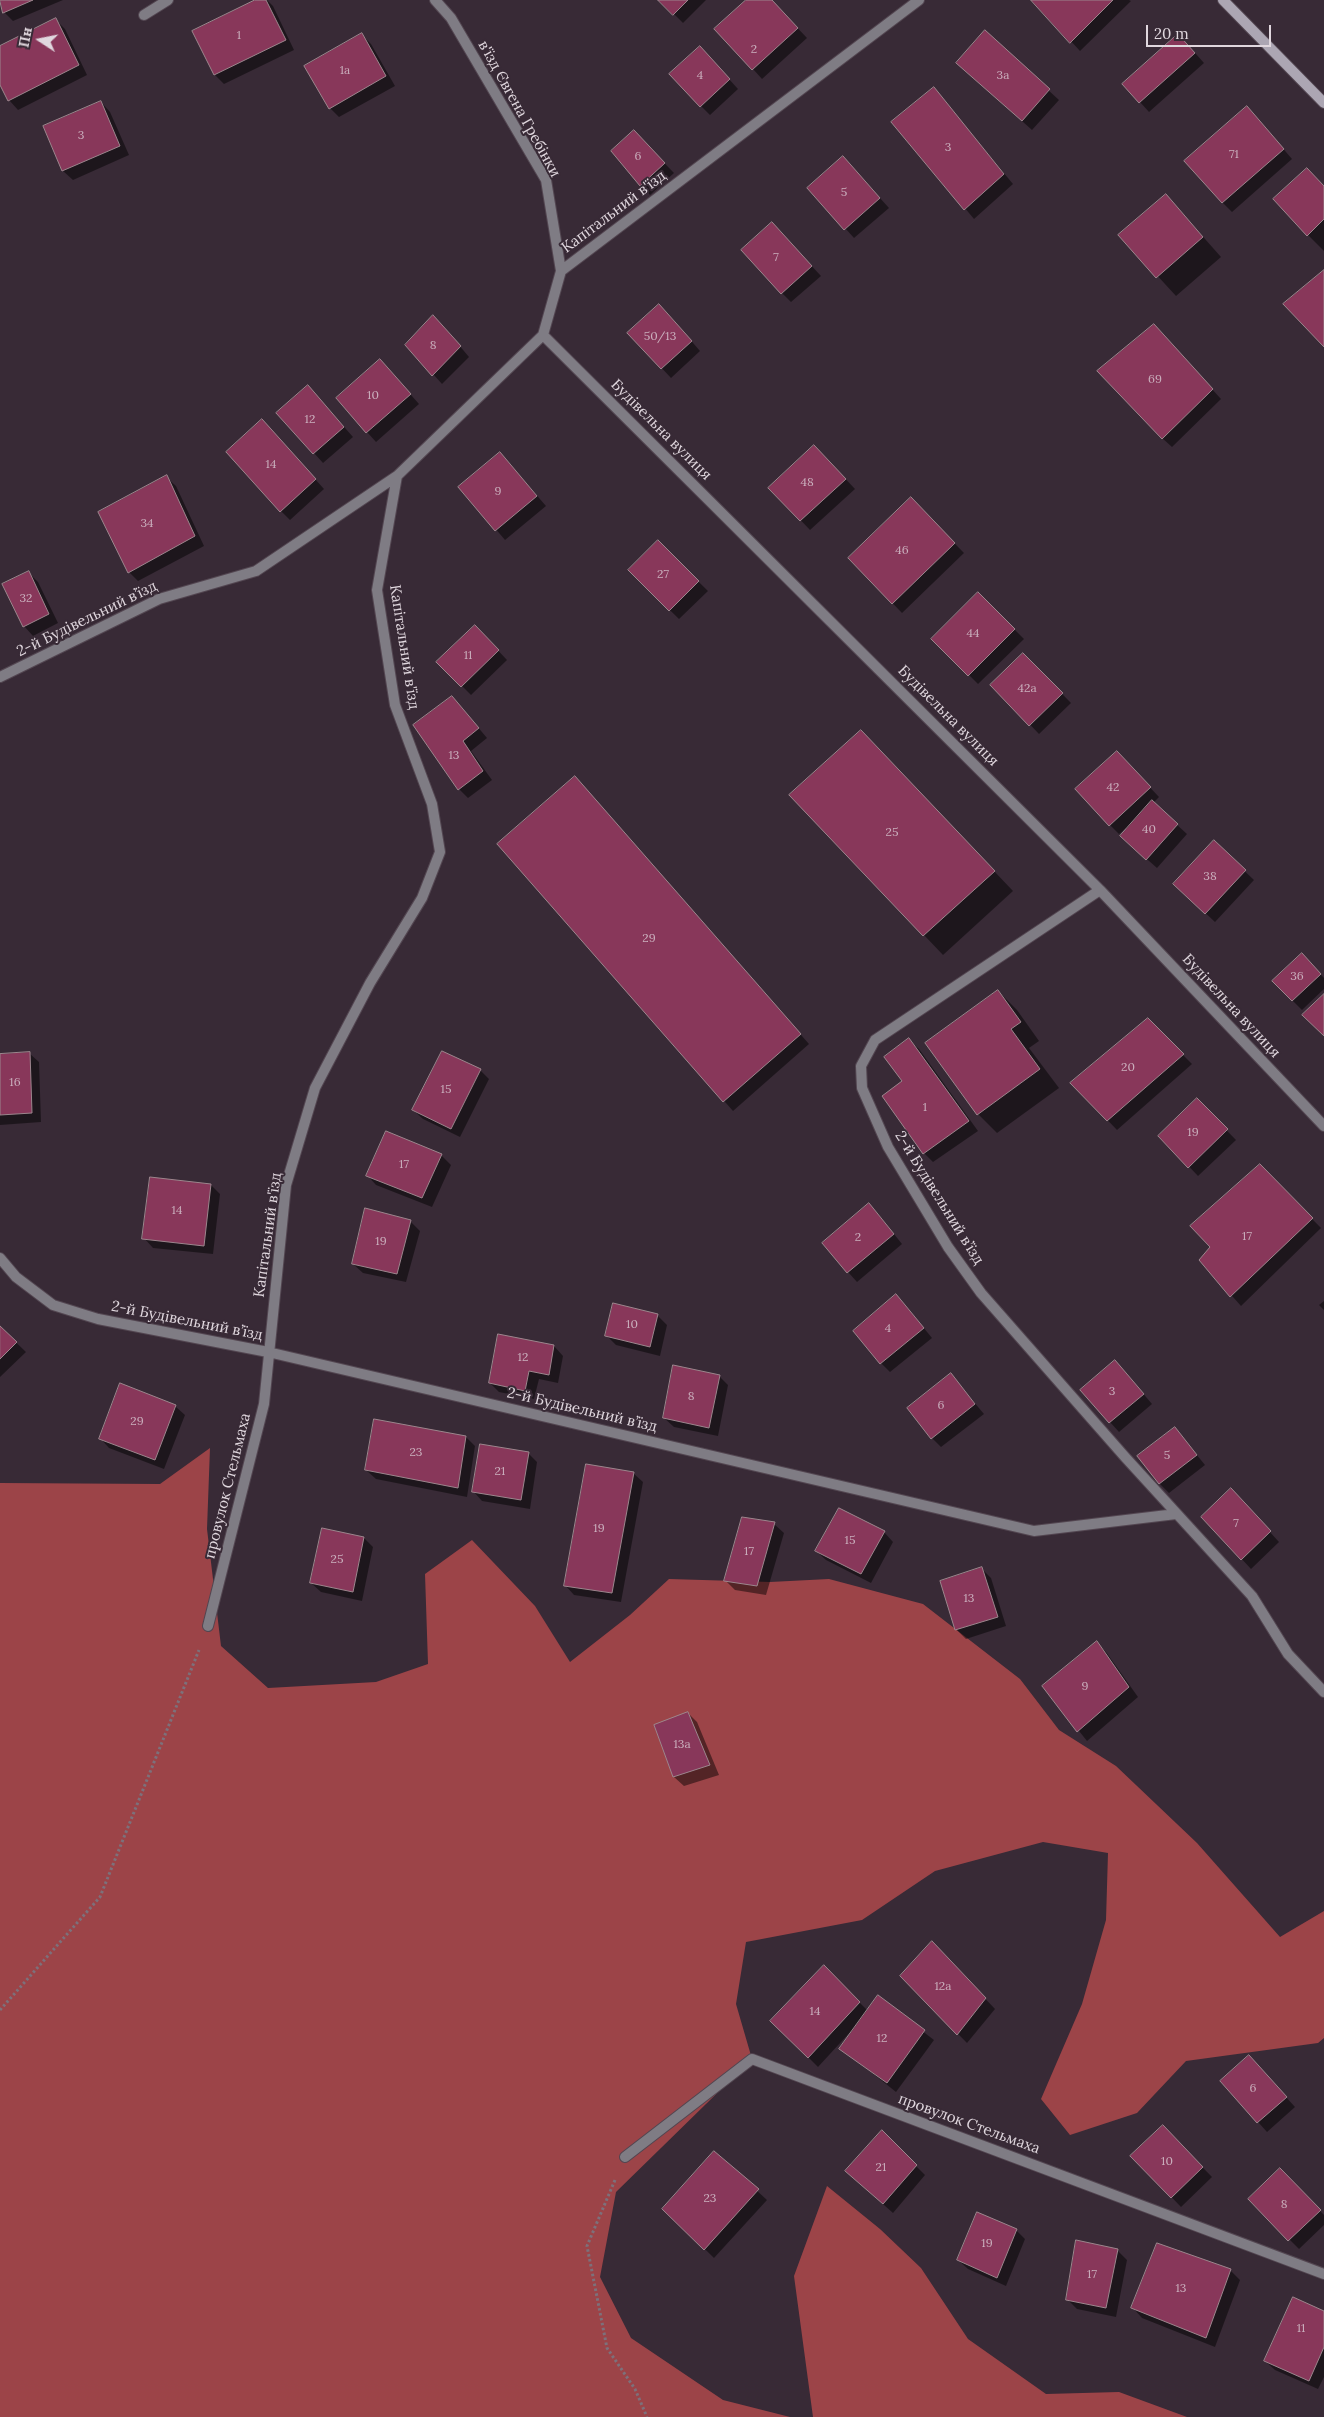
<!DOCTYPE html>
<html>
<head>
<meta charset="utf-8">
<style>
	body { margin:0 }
	#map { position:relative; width:1324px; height:2417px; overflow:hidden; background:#382a36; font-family:Lora,serif }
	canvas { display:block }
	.north { position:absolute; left:15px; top:15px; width:50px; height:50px; -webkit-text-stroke:4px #382a36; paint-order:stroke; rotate:281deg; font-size:14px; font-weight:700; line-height:20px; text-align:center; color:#e0d7de }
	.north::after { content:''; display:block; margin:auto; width:18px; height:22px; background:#e0d7de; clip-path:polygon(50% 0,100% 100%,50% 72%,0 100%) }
	.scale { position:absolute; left:1146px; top:25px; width:125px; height:22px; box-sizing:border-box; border:2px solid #e0d7de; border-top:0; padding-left:6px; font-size:15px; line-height:18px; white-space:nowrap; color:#e0d7de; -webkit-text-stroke:4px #382a36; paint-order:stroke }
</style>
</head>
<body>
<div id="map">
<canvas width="1324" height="2417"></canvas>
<div class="north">Пн</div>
<div class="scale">20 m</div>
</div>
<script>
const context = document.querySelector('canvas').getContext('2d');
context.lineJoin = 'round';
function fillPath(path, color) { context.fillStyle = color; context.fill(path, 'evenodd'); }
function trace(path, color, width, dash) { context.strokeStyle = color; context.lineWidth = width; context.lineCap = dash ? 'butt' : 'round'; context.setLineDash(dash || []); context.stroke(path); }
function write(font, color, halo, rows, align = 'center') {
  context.font = font + ' Lora,serif'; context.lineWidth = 4; context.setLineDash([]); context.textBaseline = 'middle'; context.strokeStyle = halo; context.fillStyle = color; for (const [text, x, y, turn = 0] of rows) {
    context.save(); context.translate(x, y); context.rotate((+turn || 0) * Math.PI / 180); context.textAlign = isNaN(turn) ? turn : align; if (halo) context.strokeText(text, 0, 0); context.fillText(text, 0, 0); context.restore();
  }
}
const forest = new Path2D(`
	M210 1448 207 1529 221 1646 268 1688 376 1682 428 1664 425 1574 472 1540 535 1606 570 1662 630 1615 669 1579 770 1582 829 1579 923 1604 1020 1679 1059 1730 1116 1766 1197 1843 1280 1937 1324 1911V2038L1318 2043 1186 2061 1137 2113 1070 2135 1041 2099 1082 2004 1106 1920 1108 1853 1043 1842 935 1871 862 1920 746 1942 736 2004 752 2059 616 2192 600 2277 631 2338 723 2400 790 2417H0V1483L160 1484Z
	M827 2186 880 2229 921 2268 968 2339 1046 2394 1119 2392 1187 2417H813L794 2276Z`);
const shadow = new Path2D(`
	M0 0H63L13 21 4 12Z
	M258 0H267L273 6 294 50 224 84 215 75 193 32Z
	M660 0H706L683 23Z
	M747 0H771L807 38 762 79 753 69Z
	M1033 0H1129L1131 1 1080 51Z
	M56 20 65 29 87 75 18 110 9 100 0 82V48Z
	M985 32 1059 100 1032 130 967 72Z
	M362 35 371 44 395 86 339 117 330 108Z
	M1188 45 1204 63 1149 112 1140 102Z
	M709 57 738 89 710 115 701 106Z
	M934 89 1013 184 974 219 893 122Z
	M101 102 110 112 129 155 73 180 63 171 44 127Z
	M1256 117 1292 159 1232 212 1222 202Z
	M643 141 674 173 650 195 613 151Z
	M852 167 889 208 854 238 809 188Z
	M1324 187V251L1308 235Z
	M1166 195 1221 257 1176 296 1120 235Z
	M781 233 821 276 791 302 782 293Z
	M669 315 700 351 671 378 629 333Z
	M443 326 469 357 442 384 407 345Z
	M1163 335 1221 399 1172 447 1162 438Z
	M389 370 419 404 376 442 367 432Z
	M317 396 353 437 323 463 278 413Z
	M271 430 324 489 290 520 281 511Z
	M500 453 546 506 505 540 460 487Z
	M824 456 855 489 810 530 770 488Z
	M166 477 176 486 204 546 138 581 129 572Z
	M911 499 964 553 902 613 850 559Z
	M658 542 708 591 679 619 629 570Z
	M28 572 38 582 58 623 33 636 24 626Z
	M978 593 1024 639 978 684 933 639Z
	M475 626 507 660 471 695 438 662Z
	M1023 654 1071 703 1039 734 992 685Z
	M461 707 487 738 471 751 492 780 468 798 459 789Z
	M880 751 1013 891 943 955 791 795Z
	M1126 762 1159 797 1153 803 1187 834 1157 868 1131 845 1126 828 1119 834 1110 825Z
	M575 777 809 1044 733 1111 499 844Z
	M1214 842 1254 880 1215 922 1184 893Z
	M1302 955 1324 978V989L1302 1010 1292 1000Z
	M998 991 1017 1010 1039 1041 1029 1048 1059 1088 997 1133 978 1114Z
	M1148 1020 1192 1064 1117 1130 1072 1083Z
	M909 1040 919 1049 978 1131 933 1162 924 1153 903 1081Z
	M29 1053 39 1062 41 1122 0 1125V1055Z
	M480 1070 489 1079 460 1137 423 1119 413 1110Z
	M1197 1100 1236 1140 1198 1176 1160 1136Z
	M386 1133 441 1155 451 1165 432 1207 376 1185 367 1175Z
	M1260 1166 1321 1228 1241 1306 1200 1260 1212 1247Z
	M211 1185 220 1194 213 1254 153 1248 144 1238Z
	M878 1214 902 1244 857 1282 848 1272Z
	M410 1221 420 1231 406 1282 363 1273 353 1264Z
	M1324 1301V1310L1319 1305Z
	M905 1305 932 1338 890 1372 881 1363Z
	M658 1316 667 1325 660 1356 616 1345 606 1335Z
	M0 1327 26 1352 0 1377Z
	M554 1346 563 1356 558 1383 539 1379 534 1399 499 1392 490 1383Z
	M1124 1371 1152 1404 1119 1432 1081 1390Z
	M951 1375 984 1414 941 1447 932 1438Z
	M719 1376 728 1385 718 1436 674 1427 664 1418Z
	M175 1406 185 1415 164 1469 109 1448 100 1438Z
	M1175 1428 1205 1465 1169 1493 1160 1484Z
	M466 1437 475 1446 467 1497 376 1479 366 1470Z
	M528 1453 537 1462 530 1509 482 1501 473 1491Z
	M633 1473 643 1482 621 1602 574 1595 565 1585Z
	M1240 1499 1279 1542 1251 1569 1203 1517Z
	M774 1524 784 1533 766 1595 735 1590 726 1581Z
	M884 1532 893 1542 871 1583 826 1560 816 1551Z
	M364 1538 373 1547 362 1601 321 1592 311 1583Z
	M982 1569 991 1578 1006 1626 966 1639 957 1630 941 1581Z
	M1097 1643 1106 1652 1138 1697 1087 1741 1044 1687Z
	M688 1713 697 1722 719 1775 684 1786 674 1777 655 1726Z
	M941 1952 995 2009 967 2043 901 1976Z
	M824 1967 868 2011 878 1997 934 2040 896 2092 841 2048 852 2030 818 2067 772 2021Z
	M1249 2056 1295 2107 1267 2132 1258 2122Z
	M1163 2127 1212 2177 1181 2207 1132 2156Z
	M882 2132 925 2175 893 2213 856 2180Z
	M715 2152 767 2200 714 2258 664 2209Z
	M1280 2170 1324 2215V2225L1299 2249 1249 2199Z
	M1016 2230 1025 2239 1006 2286 968 2269 958 2260Z
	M1117 2250 1127 2260 1116 2317 1077 2309 1067 2299Z
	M1230 2270 1240 2280 1215 2347 1142 2318 1133 2308Z
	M1324 2312V2377L1318 2389 1275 2370 1265 2361Z`);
const building = new Path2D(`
	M0 0H33L3 13Z
	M255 0H266L286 40 214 75 192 31Z
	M658 0H688L673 15Z
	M746 0H772L798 28 752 70 714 29Z
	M1031 0H1113L1070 43Z
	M56 18 79 65 8 101 0 85V46Z
	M985 30 1050 89 1022 121 956 63Z
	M362 33 386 76 329 109 304 66Z
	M1178 34 1195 53 1139 103 1122 84Z
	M700 46 730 79 700 107 669 74Z
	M934 87 1004 174 964 210 891 122Z
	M101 101 120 146 62 171 43 126Z
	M1247 106 1284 149 1222 203 1184 161Z
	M634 130 665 163 640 186 611 151Z
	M843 156 880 198 844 230 807 188Z
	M1307 168 1324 186V219L1307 236 1273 199Z
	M1166 194 1203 237 1156 278 1118 235Z
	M772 222 812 266 781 294 741 250Z
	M1324 270V347L1283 304Z
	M659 304 692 341 661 369 627 333Z
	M433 315 461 346 432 376 405 345Z
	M1154 324 1213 389 1162 439 1097 371Z
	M380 359 411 394 366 433 336 398Z
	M308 385 344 427 313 454 276 413Z
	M262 419 316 479 280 512 226 452Z
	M814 445 846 479 800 521 768 488Z
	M500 452 537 496 495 531 458 487Z
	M167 475 195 536 128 573 98 512Z
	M911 497 955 543 892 604 848 558Z
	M658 540 699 581 669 611 628 570Z
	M29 571 49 614 23 627 2 584Z
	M978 592 1015 629 968 676 931 639Z
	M475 625 499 650 461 687 436 662Z
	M1023 653 1063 693 1029 726 990 685Z
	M452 696 479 728 463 741 483 771 458 790 413 725Z
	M861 730 995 871 923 936 789 795Z
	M1117 751 1151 787 1109 826 1075 789Z
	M575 776 801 1034 723 1102 497 844Z
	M1152 800 1178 824 1146 860 1120 836Z
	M1214 840 1246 870 1205 914 1173 884Z
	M1302 953 1321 974 1292 1001 1272 981Z
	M998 990 1021 1022 1011 1029 1040 1069 977 1115 925 1043Z
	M1324 994V1036L1302 1015Z
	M1148 1018 1184 1054 1107 1121 1070 1083Z
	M909 1038 969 1121 923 1154 882 1096 902 1081 884 1057Z
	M442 1051 481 1069 451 1129 412 1110Z
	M30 1052 32 1113 0 1115V1054Z
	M1197 1098 1228 1129 1188 1168 1158 1136Z
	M386 1131 442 1154 422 1198 366 1176Z
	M1260 1164 1313 1218 1230 1297 1199 1260 1210 1247 1190 1226Z
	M150 1177 211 1184 204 1246 142 1239Z
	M869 1203 894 1234 847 1273 822 1243Z
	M365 1208 411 1220 397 1274 352 1264Z
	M896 1294 924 1328 880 1364 853 1331Z
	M613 1303 658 1314 650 1347 605 1336Z
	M0 1326 17 1342 0 1359Z
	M498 1334 554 1345 549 1375 529 1371 525 1391 489 1383Z
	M1115 1360 1144 1394 1109 1423 1080 1390Z
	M673 1365 720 1375 709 1428 663 1418Z
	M951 1373 975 1404 931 1439 907 1408Z
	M120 1383 176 1405 155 1460 99 1439Z
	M374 1419 466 1436 458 1488 365 1470Z
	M1175 1427 1197 1455 1159 1484 1137 1456Z
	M480 1444 529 1452 521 1500 472 1492Z
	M586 1464 634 1472 612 1593 564 1586Z
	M1231 1488 1271 1531 1241 1560 1201 1517Z
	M839 1508 885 1531 861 1574 815 1551Z
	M742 1517 775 1522 757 1586 724 1581Z
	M322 1528 364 1537 353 1592 310 1583Z
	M982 1567 998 1617 955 1630 940 1581Z
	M1097 1641 1129 1687 1077 1732 1042 1686Z
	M688 1712 710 1765 673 1777 654 1725Z
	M932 1941 986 1998 957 2035 900 1976Z
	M824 1965 860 2002 808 2058 770 2021Z
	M878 1995 925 2030 887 2083 839 2049Z
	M1249 2055 1287 2097 1257 2123 1220 2081Z
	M1163 2125 1203 2167 1171 2198 1130 2156Z
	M882 2130 917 2165 883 2204 845 2171Z
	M714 2151 759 2189 704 2250 662 2209Z
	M1280 2168 1321 2210 1288 2241 1248 2199Z
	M977 2212 1017 2229 997 2278 957 2260Z
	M1076 2240 1118 2249 1106 2308 1066 2300Z
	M1157 2243 1231 2269 1206 2338 1131 2308Z
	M1293 2297 1324 2311V2347L1309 2381 1264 2361Z`);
const path = new Path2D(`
	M0 2010 100 1897 199 1650
	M615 2180 587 2246 607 2348 635 2389 647 2417`);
const lane = new Path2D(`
	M144 15 168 0`);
const street = new Path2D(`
	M435 0 451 18 546 180 561 271
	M543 335 1100 890 1324 1126
	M0 677 159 599 256 571 397 476
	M1100 890 875 1040 861 1066 862 1088 888 1147 948 1247 981 1293 1125 1457 1252 1596 1288 1654 1324 1692
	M0 1258 16 1277 53 1305 98 1319 268 1352 1034 1531 1176 1514
	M208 1626 264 1404 286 1185 315 1088 370 983 422 898 440 852 432 804 395 705 377 590 397 476 543 335 561 271 919 0
	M625 2157 752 2059 1324 2274`);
const secondary = new Path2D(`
	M1223 0 1324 103`);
const numberNames = [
	["1",239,36],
	["2",754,50],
	["1а",345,71],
	["4",700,76],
	["3а",1003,76],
	["3",81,136],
	["3",948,148],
	["71",1234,155],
	["6",638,157],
	["5",844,193],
	["7",776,258],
	["50/13",660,337],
	["8",433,346],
	["69",1155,380],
	["10",373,396],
	["12",310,420],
	["14",271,465],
	["48",807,483],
	["9",498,492],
	["34",147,524],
	["46",902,551],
	["27",663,575],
	["32",26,599],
	["44",973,634],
	["11",468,656],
	["42а",1027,689],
	["13",454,756],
	["42",1113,788],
	["40",1149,830],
	["25",892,833],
	["38",1210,877],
	["29",649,939],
	["36",1297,977],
	["20",1128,1068],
	["16",15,1083],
	["15",446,1090],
	["1",925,1108],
	["19",1193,1133],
	["17",404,1165],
	["14",177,1211],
	["17",1247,1237],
	["2",858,1238],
	["19",381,1242],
	["10",632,1325],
	["4",888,1329],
	["12",523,1358],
	["3",1112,1392],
	["8",691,1397],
	["6",941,1406],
	["29",137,1422],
	["23",416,1453],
	["5",1167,1456],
	["21",500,1472],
	["7",1236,1524],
	["19",599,1529],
	["15",850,1541],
	["17",749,1552],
	["25",337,1560],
	["13",969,1599],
	["9",1085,1687],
	["13а",682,1745],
	["12а",943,1987],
	["14",815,2012],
	["12",882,2039],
	["6",1253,2089],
	["10",1167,2162],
	["21",881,2168],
	["23",710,2199],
	["8",1284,2205],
	["19",987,2244],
	["17",1092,2275],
	["13",1181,2289],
	["11",1301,2329]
];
const streetNames = [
	["в'їзд Євгена Гребінки",519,109,61],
	["Капітальний в'їзд",614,212,-37],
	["Будівельна вулиця",661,430,45],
	["2-й Будівельний в’їзд",87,619,-26],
	["Капітальний в'їзд",404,647,81],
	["Будівельна вулиця",948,716,45],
	["Будівельна вулиця",1231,1006,47],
	["2-й Будівельний в’їзд",939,1198,58],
	["Капітальний в'їзд",268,1235,-82],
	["2-й Будівельний в’їзд",187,1321,11],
	["2-й Будівельний в’їзд",582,1410,13],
	["провулок Стельмаха",228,1486,-76],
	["провулок Стельмаха",969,2124,20]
];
fillPath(forest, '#9c4448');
fillPath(shadow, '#0007');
fillPath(building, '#88375a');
trace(building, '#9c868d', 1);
trace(lane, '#534651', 12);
trace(street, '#534651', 12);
trace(secondary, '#534651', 12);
trace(path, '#7d717b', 3, [2.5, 2.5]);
trace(lane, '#7f7c84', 10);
trace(street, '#7f7c84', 10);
trace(secondary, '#aca6b3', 10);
write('12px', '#caafbd', null, numberNames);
write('15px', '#e0d7de', '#382a36', streetNames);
</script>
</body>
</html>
